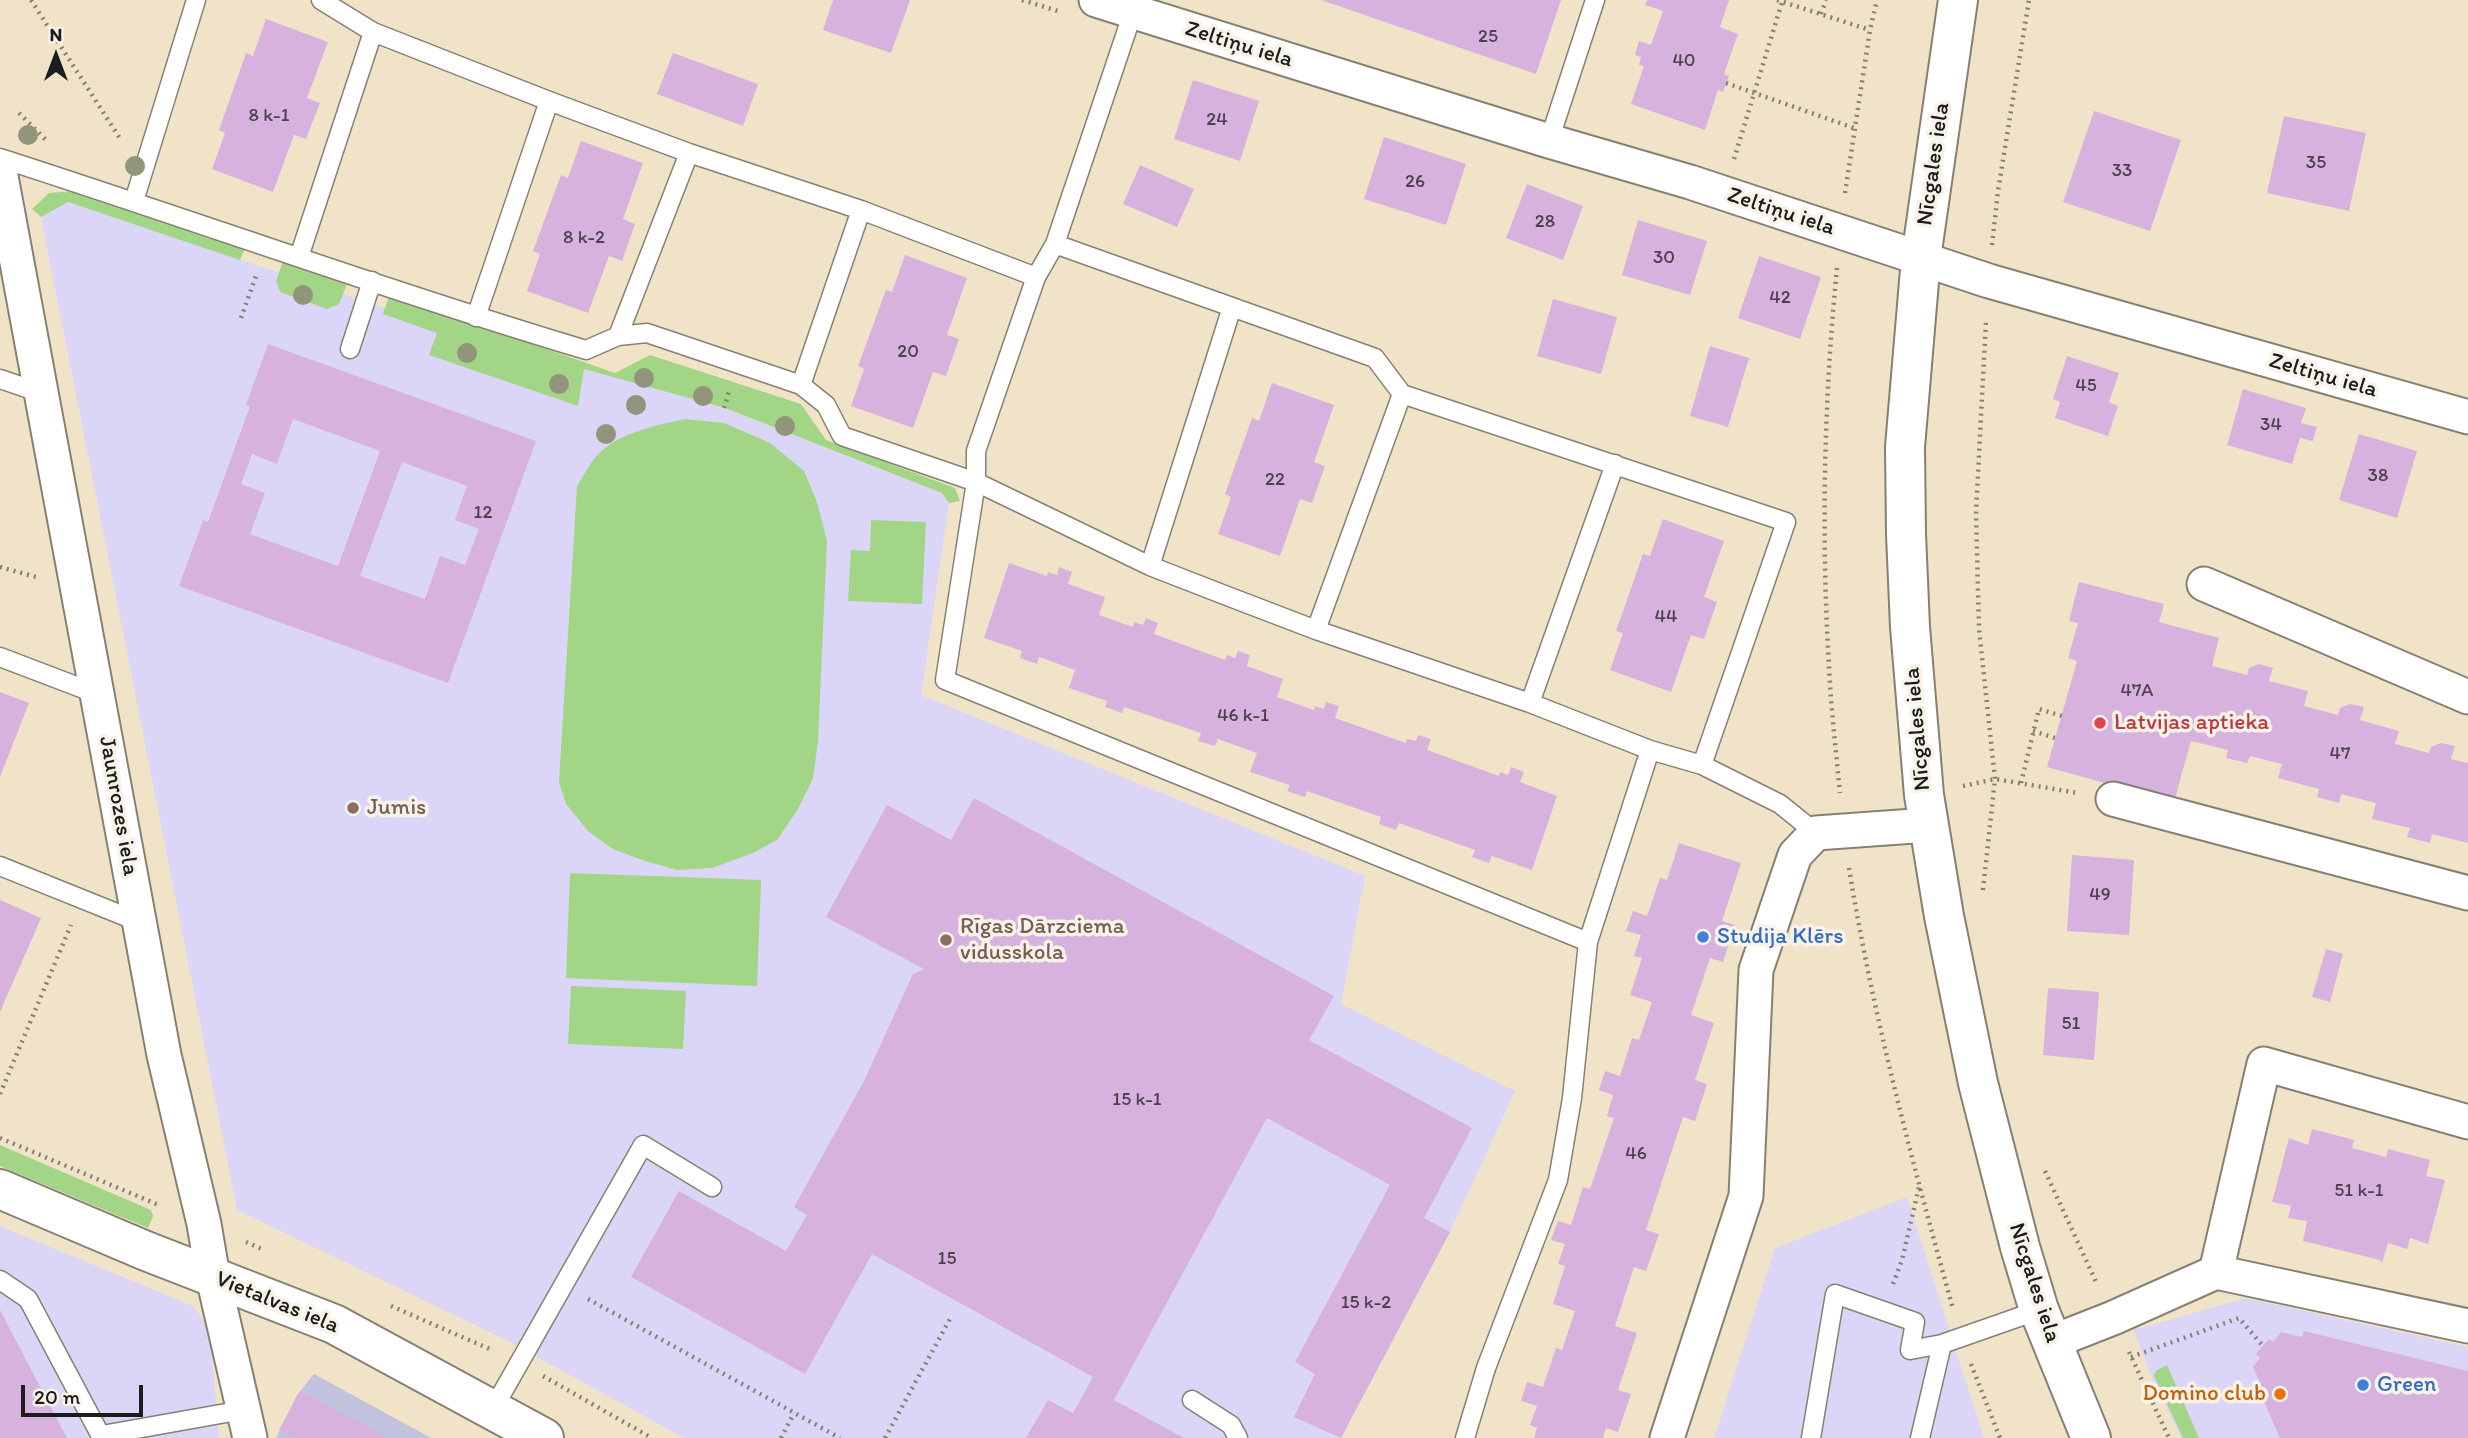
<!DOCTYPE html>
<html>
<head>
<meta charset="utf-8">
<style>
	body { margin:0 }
	#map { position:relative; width:2468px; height:1438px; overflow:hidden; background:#f1e3c8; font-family:Itim,sans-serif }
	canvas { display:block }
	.north { position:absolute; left:21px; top:21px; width:70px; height:70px; -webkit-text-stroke:5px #f7f3e8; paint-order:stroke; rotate:0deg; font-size:19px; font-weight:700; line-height:28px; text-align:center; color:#1c1c1c }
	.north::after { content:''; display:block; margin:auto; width:24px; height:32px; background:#1c1c1c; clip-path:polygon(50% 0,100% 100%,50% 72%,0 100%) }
	.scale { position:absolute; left:21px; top:1385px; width:122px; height:32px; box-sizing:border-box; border:4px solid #1c1c1c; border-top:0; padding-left:9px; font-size:21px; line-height:24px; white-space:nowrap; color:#1c1c1c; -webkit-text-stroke:5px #f7f3e8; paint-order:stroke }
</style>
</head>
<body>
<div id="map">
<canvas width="2468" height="1438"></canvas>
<div class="north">N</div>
<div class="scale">20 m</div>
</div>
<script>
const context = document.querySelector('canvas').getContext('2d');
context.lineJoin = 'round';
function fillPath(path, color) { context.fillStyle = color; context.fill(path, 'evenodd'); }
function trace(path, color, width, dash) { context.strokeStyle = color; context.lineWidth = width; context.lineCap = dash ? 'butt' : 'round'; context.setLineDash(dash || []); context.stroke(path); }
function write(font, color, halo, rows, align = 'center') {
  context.font = font + ' Itim,sans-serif'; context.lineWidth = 7; context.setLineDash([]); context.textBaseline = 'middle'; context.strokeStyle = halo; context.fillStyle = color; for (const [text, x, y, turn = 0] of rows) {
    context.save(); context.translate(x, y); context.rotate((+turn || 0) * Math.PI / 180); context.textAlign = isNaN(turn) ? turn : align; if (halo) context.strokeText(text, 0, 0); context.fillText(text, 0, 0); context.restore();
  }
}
const built = new Path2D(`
	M68 202 385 308 724 408 942 493 949 503 921 695 1365 876 1341 1004 1515 1091 1450 1232 1341 1438H684L510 1342 237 1210 41 217Z
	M1907 1197 1984 1438H1714L1775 1248Z
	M0 1226 193 1306 210 1328 219 1438H0Z
	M2246 1298 2468 1347V1438H2181L2151 1375 2134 1330Z`);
const industrial = new Path2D(`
	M314 1374 431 1438H276L297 1395Z`);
const green = new Path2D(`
	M73 191 245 248 240 260 68 202 41 217 32 209 49 193Z
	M283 261 348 282 339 304 327 309 280 292 276 281Z
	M390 294 615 373 650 355 801 404 826 440 955 488 960 501 949 503 942 493 725 408 584 369 578 406 429 355 437 333 383 314Z
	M685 419 724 423 770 443 804 471 817 502 827 541 818 741 813 778 798 809 777 840 753 853 712 868 677 870 642 860 613 849 589 832 566 804 559 782 577 486C583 477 588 466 595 458 613 434 657 425 685 419Z
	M871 520 926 522 922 604 848 601 851 550 870 551Z
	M570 873 761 880 757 986 566 978Z
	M571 986 686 991 683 1049 568 1044Z
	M0 1145 151 1210 153 1216 148 1228 0 1166Z
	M2167 1365 2199 1438H2183L2154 1376 2156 1371Z`);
const building = new Path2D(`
	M833 0H910L891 53 823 30Z
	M1321 0H1561L1536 74Z
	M1647 0H1729L1720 27 1738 34 1724 74 1729 76 1723 92 1718 90 1705 130 1631 104 1644 66 1639 65 1641 57 1635 55 1639 41 1651 45 1663 11 1645 5Z
	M266 19 328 42 307 98 320 103 306 139 294 135 273 192 212 169 225 133 219 130 246 53 253 56Z
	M673 53 758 84 743 126 657 94Z
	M1193 80 1259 101 1240 161 1174 139Z
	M2094 111 2181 140 2150 231 2063 202Z
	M2284 116 2366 133 2349 211 2267 193Z
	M1384 137 1466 164 1446 225 1364 199Z
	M581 141 643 163 623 219 635 224 622 261 609 256 588 313 527 291 540 254 533 251 561 175 568 178Z
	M1140 165 1194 189 1177 227 1123 204Z
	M1527 184 1583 206 1563 260 1506 238Z
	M1638 220 1707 241 1690 295 1622 275Z
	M905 255 967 278 947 335 959 339 946 376 933 372 913 428 851 406 864 369 858 366 886 290 892 292Z
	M1759 256 1821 277 1800 339 1738 318Z
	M1553 299 1617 317 1601 374 1537 356Z
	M268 344 536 441 448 683 179 586 203 520 208 522 250 406 246 405ZM293 419 380 451 338 566 250 534 265 493 241 484 252 454 277 464ZM402 462 467 486 455 520 479 529 465 565 440 556 425 599 360 576Z
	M1710 346 1749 358 1728 427 1690 416Z
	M2067 356 2119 373 2109 402 2118 406 2108 436 2055 418 2060 402 2053 399Z
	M1272 383 1334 405 1314 462 1325 466 1312 503 1300 499 1280 556 1218 534 1231 497 1225 494 1252 418 1259 421Z
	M2243 389 2306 408 2301 423 2317 427 2313 441 2300 438 2292 464 2227 445Z
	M2359 434 2417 451 2397 518 2339 500Z
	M1663 519 1724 541 1704 597 1717 602 1704 639 1691 635 1671 692 1610 670 1623 633 1616 631 1643 554 1650 556Z
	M1009 563 1047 576 1048 572 1057 575 1059 567 1072 572 1068 584 1105 597 1099 615 1133 627 1134 622 1143 625 1146 618 1158 623 1154 634 1225 660 1227 655 1235 658 1238 651 1250 655 1247 666 1283 679 1277 697 1314 710 1315 706 1324 709 1326 702 1339 706 1335 718 1406 743 1407 739 1416 741 1418 735 1431 739 1427 750 1499 776 1500 772 1508 775 1511 767 1524 772 1520 782 1557 796 1532 870 1492 856 1489 863 1472 857 1475 850 1399 823 1396 830 1379 824 1381 817 1307 791 1305 797 1287 791 1290 785 1250 772 1257 753 1218 739 1215 746 1198 741 1201 733 1124 707 1122 713 1105 707 1107 701 1069 688 1075 670 1039 657 1037 664 1020 658 1022 651 984 638Z
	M2079 582 2164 604 2159 622 2219 638 2212 666 2247 675 2249 668 2259 664 2273 668 2269 681 2308 691 2304 706 2338 715 2340 708 2350 704 2364 707 2360 720 2399 731 2395 744 2429 753 2431 747 2441 743 2455 746 2451 759 2468 763V843L2432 834 2430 843 2407 837 2410 828 2372 819 2376 803 2341 794 2339 803 2317 797 2319 789 2278 778 2282 764 2250 756 2247 763 2226 758 2228 750 2191 741 2174 802 2047 767 2077 661 2068 658 2078 623 2069 621Z
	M0 692 29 703 0 777Z
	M974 798 1334 996 1309 1040 1472 1128 1424 1218 1450 1232 1341 1438 1294 1417 1315 1374 1295 1362 1390 1185 1267 1118 1114 1400 1184 1438H1026L1048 1400 1073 1413 1093 1377 872 1254 805 1374 631 1277 679 1191 786 1251 807 1215 794 1207 864 1081 913 974 924 969 826 917 887 805 951 840Z
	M1679 843 1741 863 1722 921 1735 925 1723 962 1710 958 1691 1015 1714 1023 1695 1080 1707 1084 1695 1121 1683 1117 1646 1230 1659 1234 1646 1271 1634 1267 1615 1326 1637 1333 1618 1390 1631 1394 1618 1432 1606 1428 1603 1438H1534L1537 1428 1530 1425 1537 1406 1521 1401 1527 1382 1543 1387 1556 1348 1562 1350 1575 1311 1553 1304 1565 1266 1558 1264 1565 1244 1551 1240 1558 1221 1571 1225 1583 1187 1590 1189 1614 1118 1607 1116 1613 1095 1599 1090 1605 1071 1620 1076 1632 1038 1639 1040 1652 1002 1630 995 1642 958 1634 956 1641 935 1626 931 1633 911 1647 916 1660 878 1667 880Z
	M2072 855 2134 860 2129 935 2067 931Z
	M0 900 41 918 0 1012Z
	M2326 949 2343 954 2330 1002 2312 997Z
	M2048 988 2099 992 2094 1060 2043 1055Z
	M2312 1129 2354 1140 2352 1148 2386 1157 2388 1149 2430 1160 2426 1176 2445 1180 2428 1244 2410 1238 2407 1249 2388 1243 2382 1263 2380 1260 2303 1241 2307 1221 2288 1218 2291 1206 2272 1202 2289 1138 2308 1145Z
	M0 1310 67 1438H0Z
	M2304 1331 2468 1371V1438H2280L2257 1386 2261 1385 2253 1367 2260 1358 2256 1354 2269 1339 2273 1342 2281 1332 2302 1337Z
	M300 1391 388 1438H295L279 1430Z`);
const path = new Path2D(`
	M31 0 121 140
	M1022 0 1061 12
	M1777 0 1870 30
	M1821 14 1826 0
	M1726 83 1854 128
	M19 113 46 140
	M1734 159 1782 2
	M1845 193 1870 30 1877 0
	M1992 245 1998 191 2029 0
	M1837 268C1824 398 1821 535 1829 666 1831 709 1836 751 1840 793
	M241 318 257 273
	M724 408 729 391
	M0 567 36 577
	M2033 731 2055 738
	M2021 783 2039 709 2062 716
	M1963 786 1995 779 2078 793
	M1849 868C1873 1017 1913 1164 1953 1309
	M1983 890 1995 779 1979 629 1976 513 1986 320
	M0 1094 71 925
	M0 1138 161 1206
	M2045 1171 2097 1284
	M246 1242 264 1250
	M1893 1284 1902 1260 1919 1187
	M588 1299 840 1438
	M391 1306 492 1350
	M2129 1352 2169 1438
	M2131 1357 2239 1318 2263 1346
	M1971 1364 2000 1438
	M543 1376 652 1438
	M781 1438 794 1413
	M885 1438 951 1317`);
const service = new Path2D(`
	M321 0 373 32 549 101 689 153 861 210 1036 277
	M1133 12 1055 244 1036 277 976 451V482L945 680 1588 942 1650 750
	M1549 141 1595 0
	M0 158C196 221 389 291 586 350L618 336 647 333 801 385 826 405 842 436 976 482 1150 566 1222 594 1316 630 1530 703 1650 750 1702 765 1780 804 1816 833
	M134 201 196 0
	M1055 244 1375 358 1402 394 1786 522 1702 765
	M299 257 373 32
	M476 317 549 101
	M618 336 689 153
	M350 349 372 281
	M0 379 41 393
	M801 385 861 210
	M1150 566 1232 307
	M1316 630 1402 394
	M0 657 97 694
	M1530 703 1615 464
	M0 866 139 922
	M0 1280 28 1299 102 1438
	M1192 1400 1231 1425 1238 1438
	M493 1409 643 1145 712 1187
	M102 1435 243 1410
	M1465 1438 1486 1368 1558 1180 1572 1098 1588 942
	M1811 1438 1835 1294 1915 1322 1910 1350 1942 1344 2039 1310
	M1920 1438 1942 1344`);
const minor = new Path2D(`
	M1096 0 1549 141 1690 182 1989 281 2468 417
	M0 171 164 1055 204 1224 213 1277 250 1438
	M2204 584 2468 697
	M2113 799 2468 893
	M2468 1122 2264 1064 2216 1272 2468 1326
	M2052 1342 2113 1318 2216 1272
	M1667 1438 1746 1196 1756 970 1795 855 1816 833 1928 825`);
const tertiary = new Path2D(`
	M1958 0 1921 258 1905 447 1906 534 1910 627 1924 795 1944 916 1978 1083 2020 1247 2039 1310 2091 1438
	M0 1189 146 1251 334 1324 544 1438`);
const trees = [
	[28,135],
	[135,166],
	[303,295],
	[467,353],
	[644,378],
	[559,384],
	[703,396],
	[636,405],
	[785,426],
	[606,434]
];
const markers = [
	[2100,723,7,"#e0444e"],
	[353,808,7,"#8d6e63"],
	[1703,937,7,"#3f7fe0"],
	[946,940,7,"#8d6e63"],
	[2363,1385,7,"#3f7fe0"],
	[2280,1394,7,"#e8710a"]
];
const numberNames = [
	["25",1488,37],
	["40",1684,61],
	["8 k-1",269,116],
	["24",1217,120],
	["35",2316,163],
	["33",2122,171],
	["26",1415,182],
	["28",1545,222],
	["8 k-2",584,238],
	["30",1664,258],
	["42",1780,298],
	["20",908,352],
	["45",2086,386],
	["34",2271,425],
	["38",2378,476],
	["22",1275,480],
	["12",483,513],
	["44",1666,617],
	["47A",2137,691],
	["46 k-1",1243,716],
	["47",2340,754],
	["49",2100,895],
	["51",2071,1024],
	["15 k-1",1137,1100],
	["46",1636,1154],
	["51 k-1",2359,1191],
	["15",947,1259],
	["15 k-2",1366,1303]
];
const streetNames = [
	["Zeltiņu iela",1239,45,17],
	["Nīcgales iela",1934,164,-82],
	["Zeltiņu iela",1781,212,18],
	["Zeltiņu iela",2323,376,16],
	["Nīcgales iela",1918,729,-95],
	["Jaunrozes iela",118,806,80],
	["Nīcgales iela",2034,1283,72],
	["Vietalvas iela",277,1303,22]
];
const healthNames = [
	["Latvijas aptieka",2114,723]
];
const educationNames = [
	["Jumis",367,808],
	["Rīgas Dārzciema",960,927],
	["vidusskola",960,953]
];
const shopNames = [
	["Studija Klērs",1717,937],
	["Green",2377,1385]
];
const foodNames = [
	["Domino club",2266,1394]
];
fillPath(built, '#dbd6f7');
fillPath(industrial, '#c1c2dd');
fillPath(green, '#a2d585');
fillPath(building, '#d7b2df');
trace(service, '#868072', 21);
trace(minor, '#868072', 37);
trace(tertiary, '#868072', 42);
trace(path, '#868072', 4.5, [2, 5]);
trace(service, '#fff', 18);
trace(minor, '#fff', 33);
trace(tertiary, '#fff', 38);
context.fillStyle = '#92947b';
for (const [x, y] of trees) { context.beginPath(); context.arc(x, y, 10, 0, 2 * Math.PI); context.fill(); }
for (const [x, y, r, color] of markers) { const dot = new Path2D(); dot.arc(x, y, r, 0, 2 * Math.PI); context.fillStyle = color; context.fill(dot); trace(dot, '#f7f3e8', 2.5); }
write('19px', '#4b424d', null, numberNames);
write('23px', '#1c1c1c', '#f7f3e8', streetNames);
write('23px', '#be3a42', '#f7f3e8', healthNames, 'left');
write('23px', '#785e54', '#f7f3e8', educationNames, 'left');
write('23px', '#366cbe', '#f7f3e8', shopNames, 'left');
write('23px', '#c56008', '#f7f3e8', foodNames, 'right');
</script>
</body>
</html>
